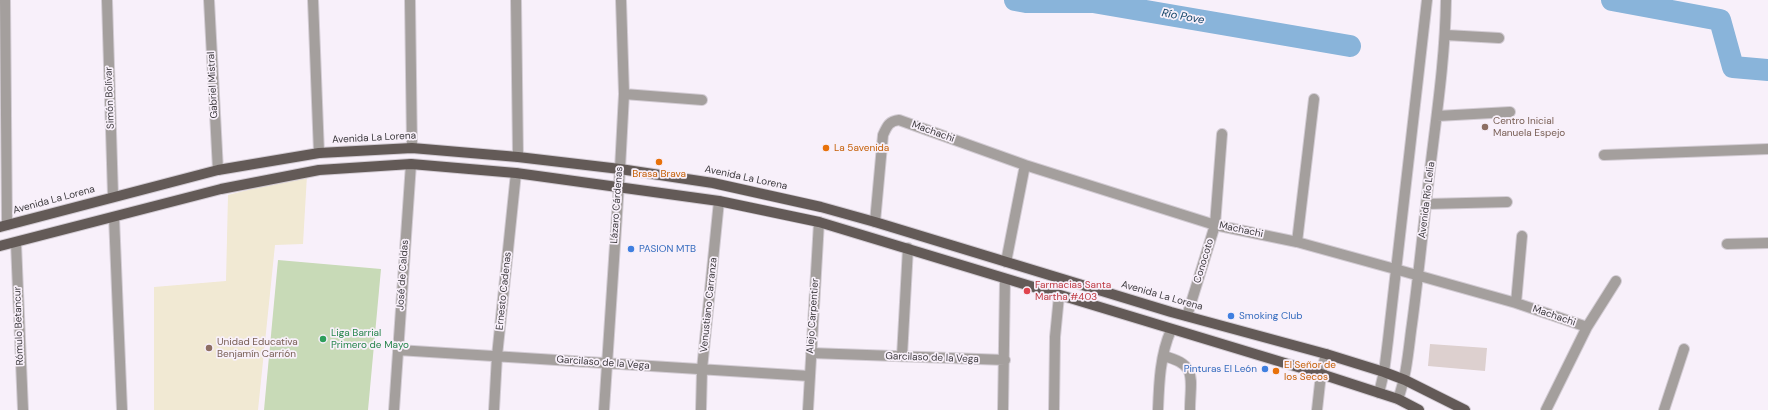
<!DOCTYPE html>
<html>
<head>
<meta charset="utf-8">
<style>
	body { margin:0 }
	canvas { display:block; background:#f8f0fa }
</style>
</head>
<body>
<canvas width="1768" height="410"></canvas>
<script>
const context = document.querySelector('canvas').getContext('2d');
context.lineJoin = 'round';
function fillPath(path, color) { context.fillStyle = color; context.fill(path, 'evenodd'); }
function trace(path, color, width, dash) { context.strokeStyle = color; context.lineWidth = width; context.lineCap = dash ? 'butt' : 'round'; context.setLineDash(dash || []); context.stroke(path); }
function write(font, color, halo, rows, align = 'center') {
  context.font = font + ' "DM Sans",sans-serif'; context.lineWidth = 3.5; context.setLineDash([]); context.textBaseline = 'middle'; context.strokeStyle = halo; context.fillStyle = color; for (const [text, x, y, turn = 0] of rows) {
    context.save(); context.translate(x, y); context.rotate((+turn || 0) * Math.PI / 180); context.textAlign = isNaN(turn) ? turn : align; if (halo) context.strokeText(text, 0, 0); context.fillText(text, 0, 0); context.restore();
  }
}
const education = new Path2D(`
	M307 175 303 244 275 245 258 410H154V287L226 281 228 195Z`);
const green = new Path2D(`
	M278 260 381 269 368 410H264Z`);
const river = new Path2D(`
	M1015 0 1026 2H1093L1350 46
	M1612 0 1720 20 1733 67 1768 70`);
const building = new Path2D(`
	M1430 344 1487 348 1485 371 1428 366Z`);
const minor = new Path2D(`
	M5 0 7 225
	M107 0 113 196
	M209 0 218 170
	M313 0 319 153
	M410 0 412 148
	M516 0 518 157
	M1446 35 1499 38
	M624 94 702 100
	M1437 116 1510 112
	M1604 155 1768 149
	M1426 204 1507 202
	M114 217 122 410
	M875 222 883 135C887 126 889 121 899 120L1025 165 1215 225 1297 242 1395 269 1516 303 1587 327
	M1297 242 1314 99
	M16 243 23 410
	M1727 244 1768 243
	M1006 262 1025 165
	M1516 303 1522 236
	M1187 316 1215 225 1222 134
	M398 350 809 376
	M811 353 1005 360
	M902 356 908 248
	M1163 356C1199 364 1190 379 1190 410
	M1379 393 1384 372 1388 340 1427 0
	M1398 399C1406 377 1408 355 1411 331 1417 289 1421 247 1426 205 1433 136 1445 69 1446 0
	M394 410 411 164
	M494 410 497 356 516 173
	M604 410 620 169 624 94 621 0
	M701 410 702 369 719 201
	M808 410 819 222
	M1003 410 1005 279
	M1054 410 1055 337 1059 296
	M1158 410C1159 383 1160 355 1171 330
	M1317 410 1321 374 1326 354
	M1546 410 1587 327 1616 281
	M1664 410 1684 349`);
const major = new Path2D(`
	M0 227 218 170 319 153 412 148 518 157 620 169 713 183 821 207 875 222 1171 312 1326 354 1384 372 1405 380 1465 410
	M0 246 221 189 319 170 411 164 516 173 719 201 819 222 1321 374 1398 399 1419 410`);
const markers = [
	[1485,127,4,"#8d6e63"],
	[826,148,4,"#e8710a"],
	[659,162,4,"#e8710a"],
	[631,249,4,"#3f7fe0"],
	[1027,291,4,"#e0444e"],
	[1231,316,4,"#3f7fe0"],
	[323,339,4,"#2e9e5b"],
	[209,348,4,"#8d6e63"],
	[1265,369,4,"#3f7fe0"],
	[1276,371,4,"#e8710a"]
];
const streetNames = [
	["Gabriel Mistral",213,85,-93],
	["Simón Bolívar",110,98,-92],
	["Machachi",933,132,20],
	["Avenida La Lorena",374,138,-3],
	["Avenida La Lorena",746,178,12],
	["Avenida La Lorena",54,200,-15],
	["Avenida Río Lelia",1427,200,-83],
	["Lázaro Cárdenas",617,205,-86],
	["Machachi",1241,230,12],
	["Conocoto",1204,261,-73],
	["José de Caldas",403,275,-86],
	["Ernesto Cadenas",504,291,-84],
	["Avenida La Lorena",1162,296,16],
	["Venustiano Carranza",709,305,-84],
	["Alejo Carpentier",813,316,-86],
	["Machachi",1554,316,19],
	["Rómulo Betancur",19,326,-92],
	["Garcilaso de la Vega",932,358,2],
	["Garcilaso de la Vega",603,363,4]
];
const educationNames = [
	["Centro Inicial",1493,121],
	["Manuela Espejo",1493,133],
	["Unidad Educativa",217,342],
	["Benjamín Carrión",217,354]
];
const foodNames = [
	["La 5avenida",834,148],
	["Brasa Brava",659,174,"center"],
	["El Señor de",1284,365],
	["los Secos",1284,377]
];
const shopNames = [
	["PASION MTB",639,249],
	["Smoking Club",1239,316],
	["Pinturas El León",1257,369,"right"]
];
const healthNames = [
	["Farmacias Santa",1035,285],
	["Martha #403",1035,297]
];
const leisureNames = [
	["Liga Barrial",331,333],
	["Primero de Mayo",331,345]
];
const waterNames = [
	["Río Pove",1183,17,10]
];
fillPath(education, '#f1e9d3');
fillPath(green, '#c8dab7');
trace(river, '#89b4da', 22);
fillPath(building, '#ddd0cf');
trace(minor, '#d3ccd4', 12);
trace(major, '#d3ccd4', 12);
trace(minor, '#a49f9d', 10);
trace(major, '#635a57', 10);
for (const [x, y, r, color] of markers) { const dot = new Path2D(); dot.arc(x, y, r, 0, 2 * Math.PI); context.fillStyle = color; context.fill(dot); trace(dot, '#f8f0fa', 1.5); }
write('10px', '#3d3a3e', '#f8f0fa', streetNames);
write('10px', '#785e54', '#f8f0fa', educationNames, 'left');
write('10px', '#c56008', '#f8f0fa', foodNames, 'left');
write('10px', '#366cbe', '#f8f0fa', shopNames, 'left');
write('10px', '#be3a42', '#f8f0fa', healthNames, 'left');
write('10px', '#27864d', '#f8f0fa', leisureNames, 'left');
write('italic 11px', '#0f4165', '#f8f0fa', waterNames);
</script>
</body>
</html>
